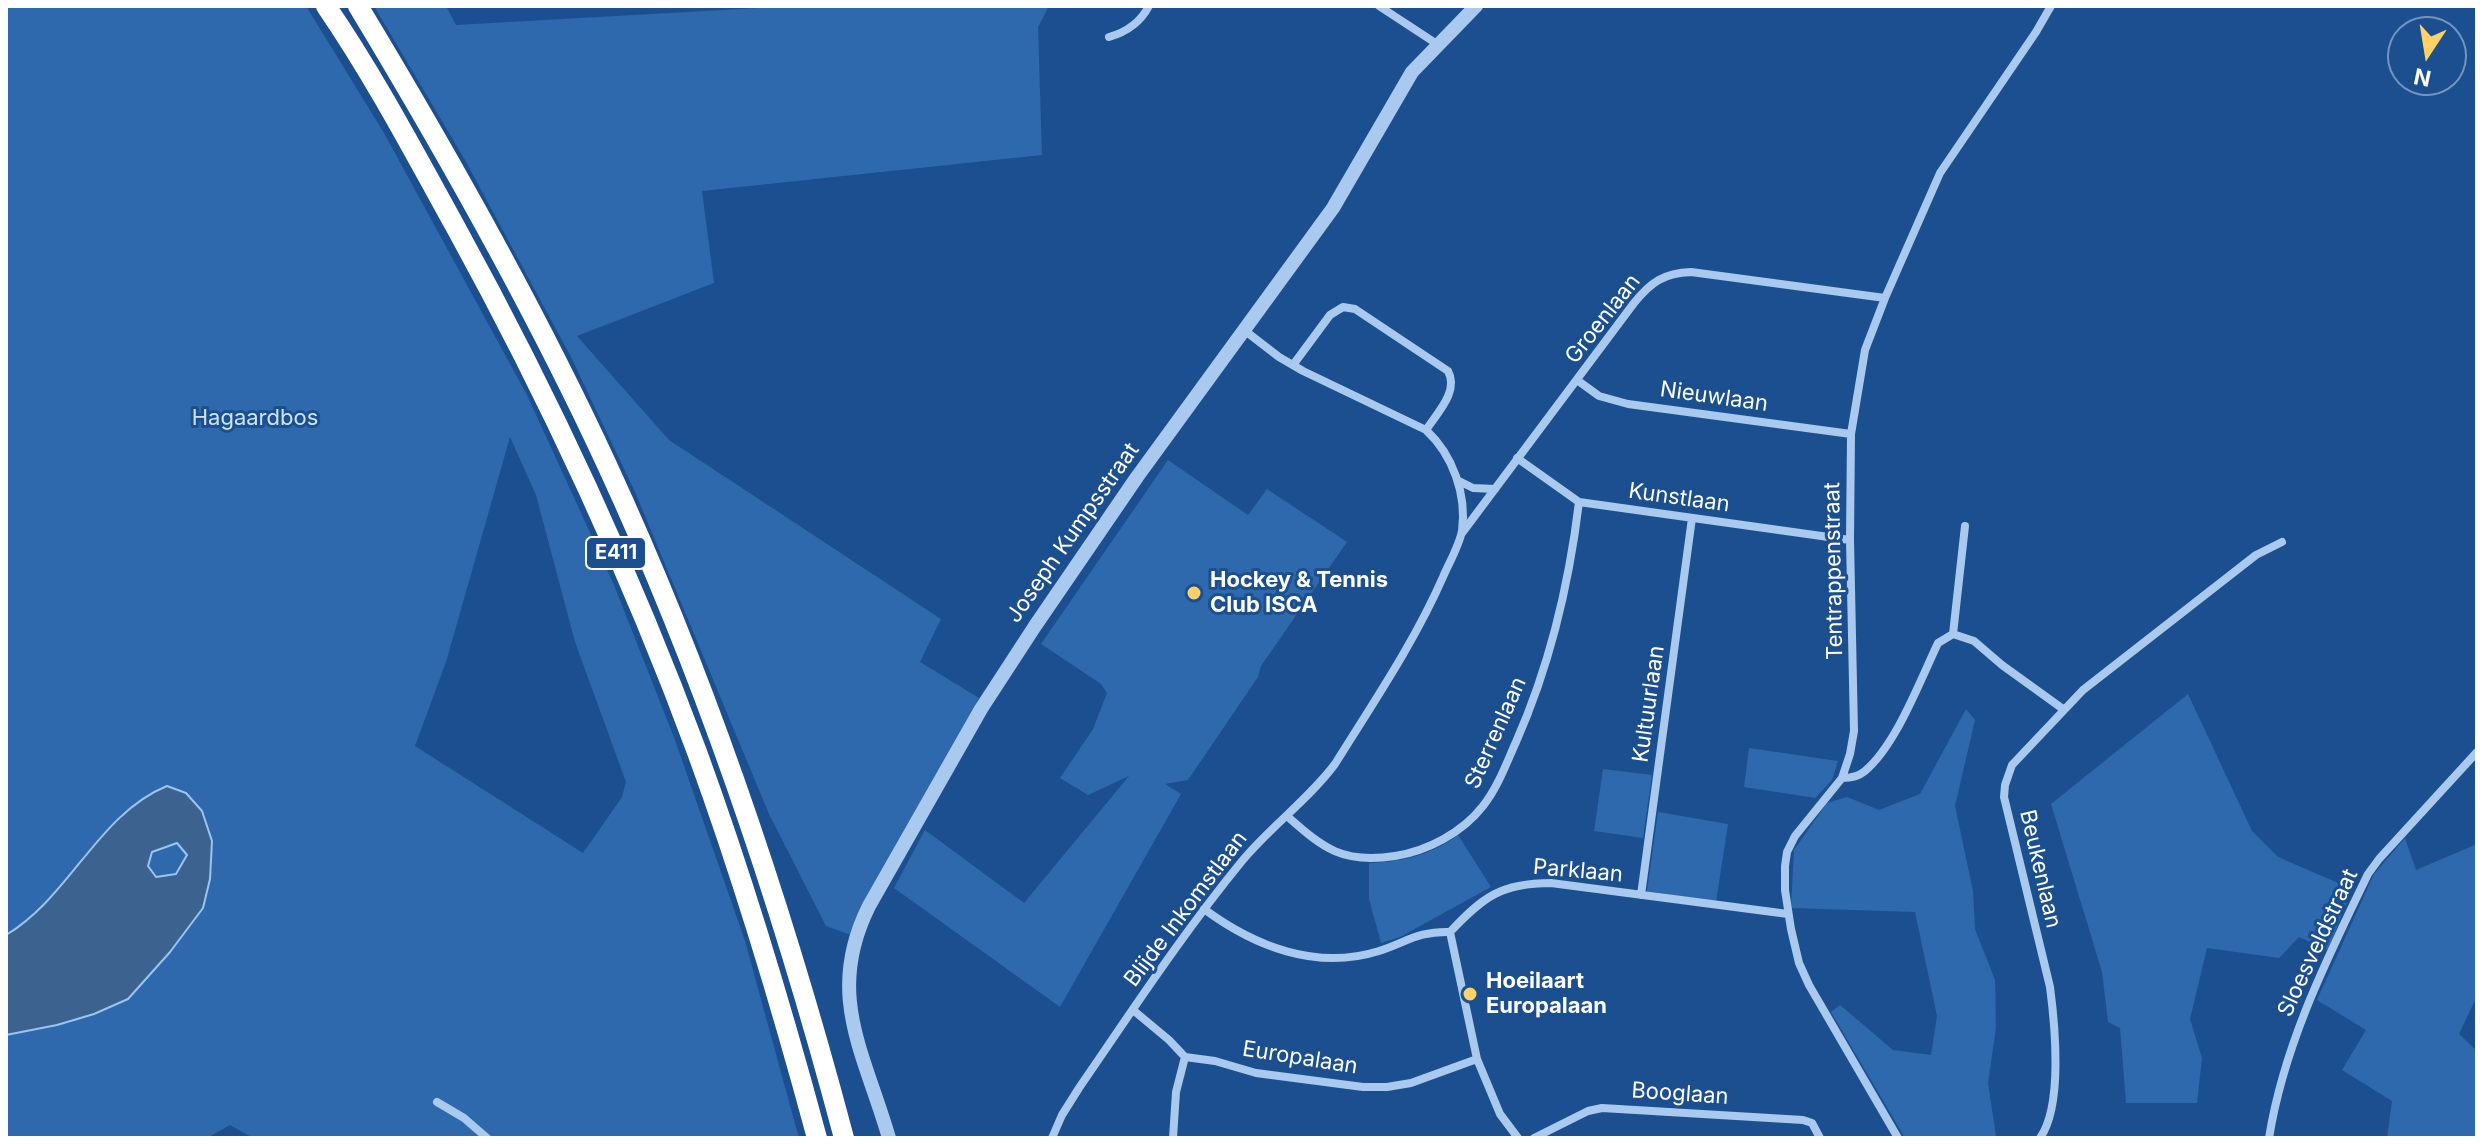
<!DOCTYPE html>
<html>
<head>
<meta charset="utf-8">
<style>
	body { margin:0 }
	#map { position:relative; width:2483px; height:1144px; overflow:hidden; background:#1b4f8f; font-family:Inter,sans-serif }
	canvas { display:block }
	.frame { position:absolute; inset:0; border:8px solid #fff; pointer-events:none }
	.north { position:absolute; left:2387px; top:16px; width:80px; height:80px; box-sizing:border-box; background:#1b4f8f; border:2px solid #7695bc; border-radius:50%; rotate:192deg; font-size:22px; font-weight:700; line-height:32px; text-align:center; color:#fff }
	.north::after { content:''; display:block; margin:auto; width:28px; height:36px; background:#ffd166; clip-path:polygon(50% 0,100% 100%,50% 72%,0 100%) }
</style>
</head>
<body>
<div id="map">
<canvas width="2483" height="1144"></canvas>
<div class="frame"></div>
<div class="north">N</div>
</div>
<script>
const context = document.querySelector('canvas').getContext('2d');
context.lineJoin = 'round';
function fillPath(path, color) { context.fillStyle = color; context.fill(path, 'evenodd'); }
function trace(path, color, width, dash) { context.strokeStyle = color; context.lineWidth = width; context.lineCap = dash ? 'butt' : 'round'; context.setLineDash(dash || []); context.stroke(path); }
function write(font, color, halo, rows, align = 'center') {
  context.font = font + ' Inter,sans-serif'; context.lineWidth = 6; context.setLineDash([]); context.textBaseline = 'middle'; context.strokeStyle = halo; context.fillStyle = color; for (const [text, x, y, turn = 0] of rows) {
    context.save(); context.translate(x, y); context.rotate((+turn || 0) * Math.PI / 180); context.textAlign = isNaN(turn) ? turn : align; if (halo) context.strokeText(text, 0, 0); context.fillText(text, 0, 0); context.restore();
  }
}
const green = new Path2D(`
	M6 6H306L384 133 527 395 614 585 675 740 745 941 799 1138H253L230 1125 207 1138H6V1035L57 1025 94 1014 128 999 170 952 203 908 167 786C98 814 70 897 6 935ZM510 437 536 495 575 642 626 782 622 797 583 853 415 746 446 662Z
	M374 6H446L456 25 794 6H1049L1038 27 1042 155 702 191 714 283 577 336 669 440 941 619 920 662 979 698 851 935 826 926 769 814 635 492 571 357 465 160Z
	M1168 460 1248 515 1267 489 1347 542 1261 666 1258 677 1188 780 1165 784 1181 794 1060 1007 894 888 925 830 1024 903 1129 776 1088 795 1060 778 1093 729 1107 693 1101 684 1041 644Z
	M2188 694 2252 831 2278 857 2352 889 2328 950 2299 937 2279 958 2207 948 2190 1019 2202 1058 2197 1103H2126L2120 1028 2108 1022 2102 972 2051 804Z
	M1966 709 1975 720 1955 806 1973 891 1975 929 1995 980 1996 1028 1988 1083 1996 1136 1905 1138 1831 1012 1840 1005 1893 1050 1931 1055 1937 1016 1915 912 1791 908 1794 850 1827 803 1847 797 1879 810 1920 794Z
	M1749 748 1838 761 1832 780 1815 798 1744 787Z
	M1603 769 1652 775 1643 838 1594 831Z
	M1658 812 1728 824 1716 902 1647 891Z
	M1458 835 1491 887 1400 937 1381 943 1369 899V863C1402 862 1431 855 1458 835Z
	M2405 838 2416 870 2477 844V996L2459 1034 2477 1051V1138H2387L2392 1101 2342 1070 2366 1030 2317 1000 2374 874Z
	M177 842 187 855 176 874 156 877 148 866 152 852Z`);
const water = new Path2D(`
	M167 786 186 793 202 811 212 841 210 879 203 908 170 952 128 999 94 1014 57 1025 6 1035V935C70 897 98 814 167 786ZM177 843 187 855 176 874 156 877 148 866 152 852Z`);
const minor = new Path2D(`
	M1379 6 1437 44
	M1109 37C1127 32 1140 23 1149 6
	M1293 365 1330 315 1343 307 1355 309 1448 371C1459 391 1438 412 1426 430
	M1577 380 1599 396 1628 404 1851 434
	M1517 458 1579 502 1850 540
	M1459 481 1473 488 1495 489
	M1462 533 1634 303C1651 282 1664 273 1691 272L1885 298
	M1953 634 1974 641 2002 665 2063 709
	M1842 778C1851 778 1858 777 1865 771 1896 745 1920 681 1938 643L1953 634 1965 526
	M1287 816C1324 849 1343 864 1395 856 1427 851 1462 833 1483 806 1498 787 1506 764 1516 742 1550 665 1569 585 1579 502
	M1641 895 1692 518
	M1204 909C1254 946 1316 971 1379 951 1407 942 1418 931 1450 932 1483 897 1501 883 1551 883L1788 914
	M1450 932 1477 1059 1500 1114 1518 1138
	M1133 1010 1169 1040 1185 1057 1215 1061 1256 1073 1363 1087H1387L1411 1083 1477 1059
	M437 1102 464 1118 487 1138
	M1052 1138 1062 1115 1079 1088C1132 1011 1183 933 1242 861 1271 826 1308 800 1335 764 1373 703 1414 643 1443 577 1449 563 1459 546 1462 531 1467 495 1453 455 1426 430L1303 371 1279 357 1244 330
	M1173 1138 1176 1092 1185 1057
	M1534 1138 1588 1111 1602 1108 1803 1120 1812 1123 1820 1138
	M1898 1138 1809 985 1799 963 1791 929 1785 890V866L1787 852 1795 836 1842 778 1850 754 1854 731 1850 540 1851 434 1865 350 1885 298 1940 173 2036 32 2051 6
	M2040 1138C2063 1106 2055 1025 2050 987L2004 797 2005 785 2012 765 2083 690 2256 555 2282 542
	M2269 1138C2284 1044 2327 959 2368 874L2379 859 2477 752`);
const tertiary = new Path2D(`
	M889 1138C864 1052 825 994 869 906L981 709 1035 626 1137 477 1333 208 1412 72 1476 6`);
const motorway = new Path2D(`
	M326 6C374 76 414 152 455 226 548 395 630 571 697 752 743 878 782 1008 817 1138
	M358 6C448 155 534 307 607 465 707 681 783 908 844 1138`);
const markers = [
	[1194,593,8,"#ffd166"],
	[1470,994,8,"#ffd166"]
];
const shields = [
	[616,553,60]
];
const shieldNames = [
	["E411",616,553]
];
const streetNames = [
	["Groenlaan",1603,319,-52],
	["Nieuwlaan",1714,397,8],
	["Kunstlaan",1679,498,8],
	["Joseph Kumpsstraat",1073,533,-55],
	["Tentrappenstraat",1834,571,-91],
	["Kultuurlaan",1649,704,-82],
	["Sterrenlaan",1496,733,-66],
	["Beukenlaan",2040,869,77],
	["Parklaan",1578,871,5],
	["Blijde Inkomstlaan",1186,909,-53],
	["Sloesveldstraat",2318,943,-65],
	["Europalaan",1300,1058,9],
	["Booglaan",1680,1094,4]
];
const parkNames = [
	["Hagaardbos",255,418]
];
const poiNames = [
	["Hockey & Tennis",1210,580],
	["Club ISCA",1210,605],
	["Hoeilaart",1486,981],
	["Europalaan",1486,1006]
];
fillPath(green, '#2e69ad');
fillPath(water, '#3c6290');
trace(water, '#9cc4f0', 2);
trace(minor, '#a9c9ee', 8);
trace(tertiary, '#a9c9ee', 14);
trace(motorway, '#fff', 20);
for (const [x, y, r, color] of markers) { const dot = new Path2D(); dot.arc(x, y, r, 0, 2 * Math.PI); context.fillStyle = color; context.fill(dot); trace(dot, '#1b4f8f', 3); }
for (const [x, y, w] of shields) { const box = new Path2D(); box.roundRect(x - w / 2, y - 16, w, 32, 6); context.fillStyle = '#1b4f8f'; context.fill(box); trace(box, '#fff', 2); }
write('bold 20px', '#fff', null, shieldNames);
write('22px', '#fff', '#1b4f8f', streetNames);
write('22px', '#cfe3fa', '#1b4f8f', parkNames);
write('bold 22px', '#fff', '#1b4f8f', poiNames, 'left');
</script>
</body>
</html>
